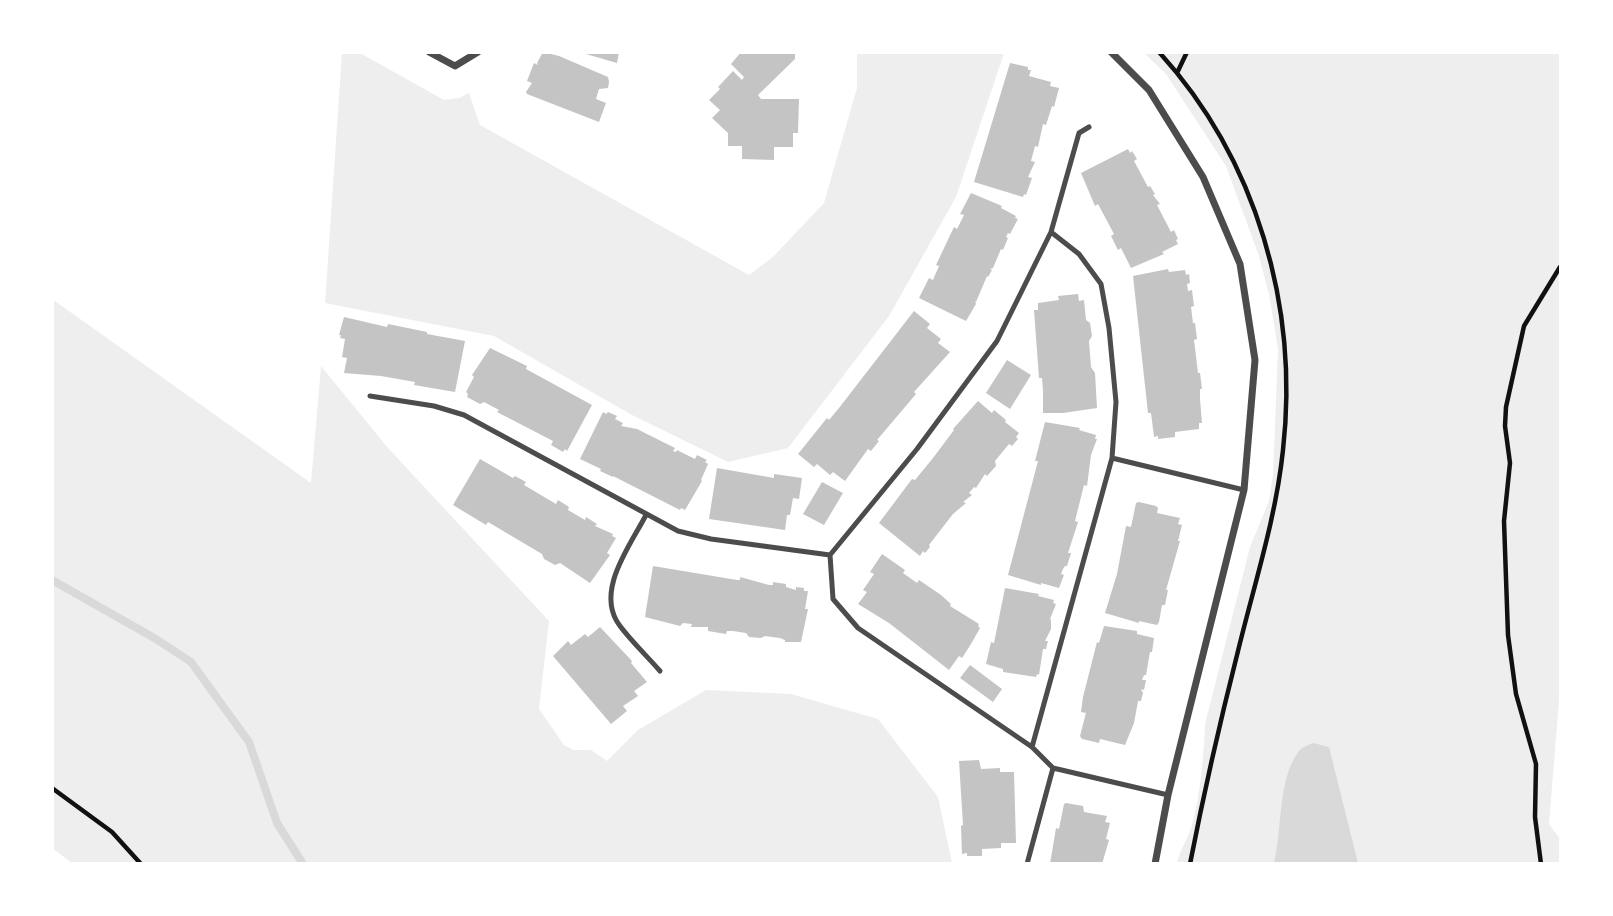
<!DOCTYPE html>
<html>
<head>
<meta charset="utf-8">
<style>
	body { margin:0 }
	#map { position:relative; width:1613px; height:916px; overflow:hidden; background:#fff; font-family:"PT Sans",sans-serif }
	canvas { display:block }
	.frame { position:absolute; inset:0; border:54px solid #fff; pointer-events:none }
</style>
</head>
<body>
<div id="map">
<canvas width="1613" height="916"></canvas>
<div class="frame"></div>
</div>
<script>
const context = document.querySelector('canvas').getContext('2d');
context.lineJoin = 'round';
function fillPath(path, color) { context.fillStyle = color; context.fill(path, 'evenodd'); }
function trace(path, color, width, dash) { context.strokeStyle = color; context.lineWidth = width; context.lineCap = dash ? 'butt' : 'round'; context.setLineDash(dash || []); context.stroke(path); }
const green = new Path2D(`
	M342 53H360L444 100 459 98 469 93 480 125 749 275 773 257 824 203 857 88V53H1004L956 197 889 316 788 448 728 462 632 415 494 336 325 303Z
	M1144 53H1560V688L1549 824 1560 839V863H1177C1180 850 1187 840 1191 828 1200 801 1204 752 1205 724L1250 547 1269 501 1273 475 1278 349 1269 294 1259 256 1226 166 1166 74Z
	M52 299 311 483 321 366 388 448 549 621 539 709 564 745 573 750H591L607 761 638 730 706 690 791 694 878 719 938 797 952 863H72L52 848Z`);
const water = new Path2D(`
	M1313 743 1329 747 1358 863H1274C1282 831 1278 777 1299 751 1302 747 1309 745 1313 743Z`);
const stream = new Path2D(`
	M52 580 156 639 191 662 249 742 277 823 303 864`);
const building = new Path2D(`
	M543 52 559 56 608 77 609 82 608 88 599 89 596 99 606 103 599 122 527 94 526 92 532 83 527 81 534 63 538 65 537 63Z
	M579 52H619L617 63Z
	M741 52H795V59L758 95 761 99H799L798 133H793V147H774V160L742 159V146H728V133L712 118 720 110 709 100 720 89 718 87 733 71 742 80 744 77 731 64Z
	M1010 63 1028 67V70H1031L1029 76 1051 82 1050 86 1059 88 1054 107 1052 106 1046 125 1043 124 1038 147 1035 146 1031 161 1035 162 1028 177 1032 178 1026 195 1024 194 1023 197 974 182Z
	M1128 149 1130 153 1132 151 1137 159 1134 161 1148 187 1150 186 1155 194 1153 195 1160 204 1157 205 1171 232 1174 230 1178 239 1176 240 1178 244 1162 252 1164 254 1131 268 1121 248 1118 250 1111 236 1114 234 1098 204 1095 206 1081 173Z
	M971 193 1002 206 1001 208 1016 216 1015 218 1018 219 1010 234 1008 233 1006 237 1008 238 1003 250 1001 249 993 268 990 269 992 270 988 277 987 276 976 302 975 301 976 304 966 321 919 298 929 278 933 280 939 266 936 265 954 227 957 229 964 215 960 214Z
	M1168 269 1169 272 1185 270 1186 275 1189 274 1190 283 1187 284 1188 291 1192 290 1194 306 1191 307 1193 323H1195L1197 339 1194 340 1198 373H1200L1202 389H1200V399L1202 423H1199V429L1175 432V437L1158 439V436L1154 437 1151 413H1148L1133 276Z
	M1078 294 1079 301 1084 300 1086 320 1090 323 1092 336 1089 341 1091 367 1095 373 1097 408 1063 413H1043V391L1042 378H1039L1034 310H1038V303L1059 300 1058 296Z
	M914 311 930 324 927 328 941 339 938 343 950 352 914 392 916 394 877 440 879 441 871 451 868 449 845 481 833 472 830 475 817 464 814 467 798 454 827 418 829 420 839 408Z
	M344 317 387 327 388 324 427 332V334L465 341 455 392 414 385 415 382 381 376 344 373 347 358 342 357 345 339 340 338 341 335H339Z
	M490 348 527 366 526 369 592 405 567 451 565 449 563 452 551 445 553 441 497 412 499 410 484 402 480 404 467 397 468 394 466 392 474 377 472 375Z
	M1007 360 1031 375 1010 409 986 393Z
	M978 401 992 413 994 410 1006 420 1005 422 1019 433 1016 437 1018 439 1012 446 1009 444 995 461 996 466 987 476 985 474 976 488 974 487 969 493 972 495 963 502 966 503 953 514 929 545 930 547 925 553 923 551 920 556 879 523 912 479 915 480 933 458 954 430 953 429Z
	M603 412 606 414 608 412 617 416 615 419 623 423 621 426 637 429 675 448 673 451 676 452 677 450 695 459 697 455 707 460 705 462 708 464 701 480 702 481 685 510 681 508 680 510 613 476V477L600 471 601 469 580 459Z
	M1045 422 1080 428 1079 430 1096 435 1095 439H1097L1091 455 1087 486 1084 485 1075 521 1078 522 1068 553H1071L1067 566H1065L1063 569 1061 574 1064 575 1059 588 1041 583V585L1008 575 1038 461H1035Z
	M480 459 513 478 515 476 526 482 524 485 556 504 558 500 569 507 568 510 585 520 586 517 597 524 595 526 613 534 612 536 616 538 607 553 610 555 590 583 560 563 555 565 544 559 542 554 488 522 486 525 453 505Z
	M717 468 774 478V474L802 478 799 499 793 498 790 515H787L785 530 709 519Z
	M822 482 843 493 824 525 803 514Z
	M1139 502 1156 506 1158 508 1157 513 1180 518 1178 524 1182 525 1178 541H1180L1166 590H1168L1165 605H1162L1159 622 1157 625 1139 621V623L1105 613 1117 574 1126 526 1131 527 1136 503Z
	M882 554 905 570 903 573 917 583 919 580 941 595 951 604 950 606 979 624 978 626 980 628 971 644 962 658 959 656 949 670 889 623 858 604 867 592 863 590 874 574 870 572Z
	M653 566 737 580H740V577L769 585H773V582L786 584V587L796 590V587L804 588V591H808L805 609H808L801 642H785V640L780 638 765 636 761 638 749 637 746 633 733 631H727L726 634 708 631V627H691L692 624 683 623 680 626 645 617Z
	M1005 588 1039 594 1038 596 1054 600 1053 603 1056 604 1050 619 1051 620V629L1045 641H1048L1046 649H1043L1039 675 1037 674 1036 677 1003 672V669L986 664 991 642 994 643Z
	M1104 626 1137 631V634L1154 638 1152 652H1150L1146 675H1144L1142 680H1146L1144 690 1141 689 1143 693 1141 701H1138L1134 723 1125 745 1100 739 1099 743 1082 739 1080 736 1086 713 1081 712 1083 697 1097 642 1099 643Z
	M600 627 632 661 631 663 647 682 634 691 638 696 623 706 627 711 611 724 553 656 568 641 571 645 585 634 588 637Z
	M970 665 1002 689 993 702 960 678Z
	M979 760 981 769 1000 768V772H1014L1016 843H1001V848L982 849V856H967V853L962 854 961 826 963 825 959 761Z
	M1066 803 1083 806 1084 812 1107 816 1105 822 1110 823 1106 839 1109 840 1102 864H1050L1056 828 1059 829 1064 804Z`);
const path = new Path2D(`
	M1159 52C1257 160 1299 307 1283 450 1276 518 1254 585 1238 651 1220 722 1204 792 1190 864
	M1177 73 1187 52
	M52 788 112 832 141 864
	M1541 864 1535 817 1536 764 1516 694 1508 635 1504 521 1510 463 1505 426 1506 407 1524 326 1560 267`);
const service = new Path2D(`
	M1089 127 1079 133 1051 232 997 341 917 449 830 555 833 599 858 628 1032 747 1053 768 1168 795
	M370 396 434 406 464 415 678 531 711 539 830 555
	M1112 458 1244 490
	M646 515C630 546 594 592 620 626 632 642 647 656 660 671
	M1032 747 1112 458 1116 402 1109 328 1101 284 1079 254 1051 232
	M1027 864 1053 768`);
const minor = new Path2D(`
	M429 52 455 66 478 52
	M1111 52 1149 90 1203 177 1240 264 1255 360 1244 490 1168 795 1155 864`);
fillPath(green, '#eee');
fillPath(water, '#d9d9d9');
trace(stream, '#d9d9d9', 8);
fillPath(building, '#c4c4c4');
trace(path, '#111', 4.5);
trace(service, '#4c4c4c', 5);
trace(minor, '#4c4c4c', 7);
</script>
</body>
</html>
